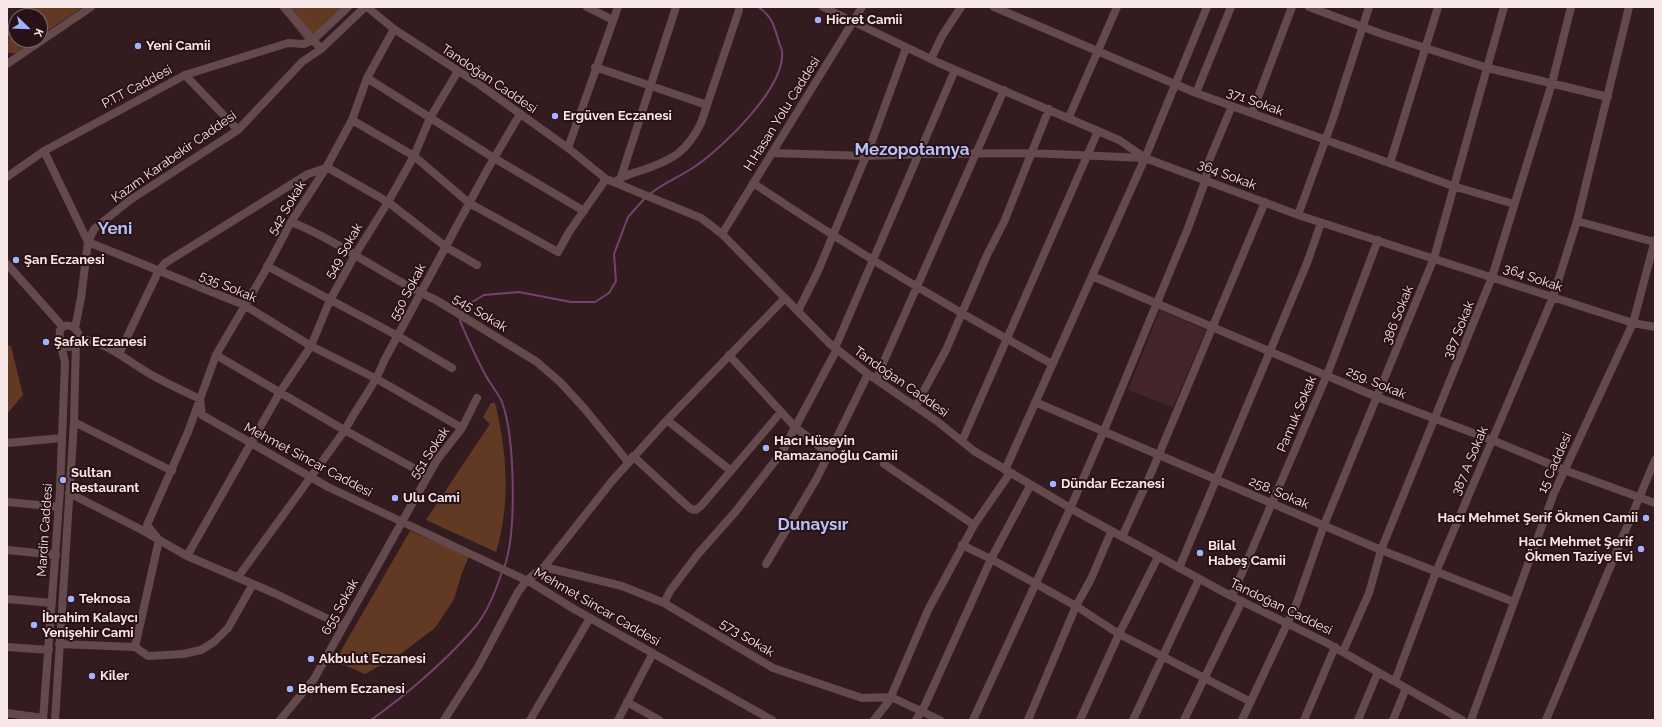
<!DOCTYPE html>
<html>
<head>
<meta charset="utf-8">
<style>
	body { margin:0 }
	#map { position:relative; width:1662px; height:727px; overflow:hidden; background:#331c1f; font-family:Raleway,sans-serif }
	canvas { display:block }
	.frame { position:absolute; inset:0; border:8px solid #f7e7e8; pointer-events:none }
	.north { position:absolute; left:8px; top:8px; width:40px; height:40px; box-sizing:border-box; background:#291216; border:1px solid #7b676a; border-radius:50%; rotate:113deg; font-size:11px; font-weight:700; line-height:16px; text-align:center; color:#f7e7e8 }
	.north::after { content:''; display:block; margin:auto; width:14px; height:18px; background:#a1b3fd; clip-path:polygon(50% 0,100% 100%,50% 72%,0 100%) }
</style>
</head>
<body>
<div id="map">
<canvas width="1662" height="727"></canvas>
<div class="frame"></div>
<div class="north">K</div>
</div>
<script>
const context = document.querySelector('canvas').getContext('2d');
context.lineJoin = 'round';
function fillPath(path, color) { context.fillStyle = color; context.fill(path, 'evenodd'); }
function trace(path, color, width, dash) { context.strokeStyle = color; context.lineWidth = width; context.lineCap = dash ? 'butt' : 'round'; context.setLineDash(dash || []); context.stroke(path); }
function write(font, color, halo, rows, align = 'center') {
  context.font = font + ' Raleway,sans-serif'; context.lineWidth = 4; context.setLineDash([]); context.textBaseline = 'middle'; context.strokeStyle = halo; context.fillStyle = color; for (const [text, x, y, turn = 0] of rows) {
    context.save(); context.translate(x, y); context.rotate((+turn || 0) * Math.PI / 180); context.textAlign = isNaN(turn) ? turn : align; if (halo) context.strokeText(text, 0, 0); context.fillText(text, 0, 0); context.restore();
  }
}
const built = new Path2D(`
	M1160 310 1206 330 1173 407 1128 390Z`);
const green = new Path2D(`
	M35 7H83L40 36V16H27Z
	M279 7H346L309 45Z
	M16 30V40H35L16 53H7V40Z
	M7 345 11 346 23 395 7 414Z
	M491 403H495C507 451 511 504 496 552L426 520 490 424 483 417Z
	M410 531 469 556 462 573 454 599 435 628 399 655 365 674 335 661Z`);
const stream = new Path2D(`
	M650 194C664 182 682 176 697 165 724 146 786 87 782 51 781 47 779 43 778 39 774 25 771 15 758 7
	M463 313 467 305 484 295 519 292 571 302H595L609 293 616 281 614 254 628 217 645 198
	M461 317 460 321C468 339 476 358 486 376 491 385 498 393 502 402 515 438 517 533 504 568
	M371 720C406 695 447 660 475 627 487 613 496 590 502 572`);
const minor = new Path2D(`
	M284 7 321 49
	M367 7 394 29 480 85 568 148 606 179 701 218 722 234 829 343 868 374 938 422 974 451 1077 512 1229 595 1327 643 1462 720
	M587 7 613 20
	M823 7 939 63 1119 140 1144 157
	M994 7 1196 93 1453 186 1514 204
	M1309 7 1382 34 1488 68 1608 97
	M22 16 30 7
	M7 33 16 23
	M931 59 942 36 961 7
	M7 64 91 7
	M595 67 707 105
	M185 75 238 130
	M367 78 494 158 584 211
	M1196 93 1231 7
	M1252 113 1292 7
	M1069 117 1117 7
	M352 120 414 156 469 203 558 252 569 232 606 179
	M568 148 618 7
	M44 151 88 242 244 305 311 346 377 379 462 428
	M772 153 866 156 920 154 1031 153 1145 158 1301 216 1571 303 1633 323 1655 327
	M1390 163 1438 7
	M7 177 44 151 185 75 288 43 304 44 313 40 348 7
	M621 177 676 7
	M615 182C623 175 633 173 643 170 672 160 687 152 701 123L739 10
	M753 183C850 248 950 308 1052 364
	M1298 215 1333 119 1369 7
	M1577 221 1654 242
	M291 222C342 242 386 278 436 300L537 362 560 382 584 408 628 462
	M722 234 862 7
	M7 264 63 327
	M267 266 398 336 452 368
	M1092 276 1377 397 1492 440 1564 470 1655 503
	M798 311 818 271 871 144 906 48
	M75 328C48 314 62 365 77 340
	M78 339C105 340 127 361 150 374 166 383 183 391 200 399L202 415 328 487 532 583 574 609 772 720
	M78 339V333L75 328 81 298 88 242 94 229 130 200 238 130 302 62 321 49 365 7
	M835 348 955 70
	M119 354 158 272 165 263 308 174 326 168 330 169 388 202 446 247 477 265
	M216 355 339 427 428 476
	M729 355 795 427 829 454
	M876 379 1004 90
	M1035 402 1381 550 1514 602
	M916 405 946 350 987 255 1004 222 1049 109
	M667 420 731 471
	M74 422 172 471
	M962 441 1098 131
	M7 443 62 438
	M633 456 685 504 691 509 696 510 701 506 781 412
	M884 464 974 525
	M1005 470 1145 158 1207 7
	M69 493 142 530 187 556 274 593 343 626
	M7 502 59 507
	M1122 537 1152 471 1265 202
	M962 545 991 559 1076 606 1119 634 1251 702
	M7 550 56 555
	M187 556 280 392 311 346 330 300 355 255 388 202 414 156 430 118 458 71
	M766 564 817 478 868 374
	M544 567 622 586 664 603 773 668 862 698 891 697 940 720
	M1179 568 1307 263 1321 223
	M238 577 345 430C357 406 375 386 384 361L486 172 520 114
	M1232 596 1327 375 1378 240
	M7 599 52 603
	M664 603 670 591 698 554 736 511 782 452 837 349
	M59 644 135 647 148 656 183 654 201 650 214 642 228 628 253 584
	M7 647 49 650
	M135 647 159 540 147 525 188 432 216 355 264 273 291 222 326 168 352 120 367 78 394 29
	M1343 652 1369 593 1381 550 1492 277 1552 83 1571 7
	M1395 681 1436 572 1553 297 1577 221 1629 7
	M627 702 659 720
	M7 713 43 718
	M43 720 60 490 65 362 60 342
	M55 720 74 422 76 342
	M280 720 314 679 412 504 437 460 462 428 477 398
	M444 720 478 667 518 592 527 580 544 567 612 481 667 420 785 298
	M530 720 590 618
	M618 720 653 653
	M874 720 889 701 928 610 974 525 1010 473
	M916 720 925 705 991 559 1030 486
	M973 720 1070 509 1108 421 1188 228 1206 179 1208 163 1232 106
	M1028 720 1076 606 1091 579 1111 532
	M1080 720 1119 634 1158 557
	M1133 720 1199 579
	M1184 720 1242 601
	M1242 720 1296 605 1324 525 1434 258 1504 7
	M1304 720 1335 647
	M1358 720 1378 672
	M1393 720 1406 688
	M1471 720 1554 493 1633 323 1655 240
	M1546 720 1655 460`);
const markers = [
	[818,20,4,"#a1b3fd"],
	[138,46,4,"#a1b3fd"],
	[555,116,4,"#a1b3fd"],
	[16,260,4,"#a1b3fd"],
	[46,342,4,"#a1b3fd"],
	[766,448,4,"#a1b3fd"],
	[63,480,4,"#a1b3fd"],
	[1053,484,4,"#a1b3fd"],
	[395,498,4,"#a1b3fd"],
	[1646,518,4,"#a1b3fd"],
	[1641,549,4,"#a1b3fd"],
	[1200,553,4,"#a1b3fd"],
	[71,599,4,"#a1b3fd"],
	[34,625,4,"#a1b3fd"],
	[311,659,4,"#a1b3fd"],
	[92,676,4,"#a1b3fd"],
	[290,689,4,"#a1b3fd"]
];
const poiNames = [
	["Hicret Camii",826,20],
	["Yeni Camii",146,46],
	["Ergüven Eczanesi",563,116],
	["Şan Eczanesi",24,260],
	["Şafak Eczanesi",54,342],
	["Hacı Hüseyin",774,441],
	["Ramazanoğlu Camii",774,456],
	["Sultan",71,473],
	["Restaurant",71,488],
	["Dündar Eczanesi",1061,484],
	["Ulu Cami",403,498],
	["Hacı Mehmet Şerif Ökmen Camii",1638,518,"right"],
	["Hacı Mehmet Şerif",1633,542,"right"],
	["Ökmen Taziye Evi",1633,557,"right"],
	["Bilal",1208,546],
	["Habeş Camii",1208,561],
	["Teknosa",79,599],
	["İbrahim Kalaycı",42,618],
	["Yenişehir Cami",42,633],
	["Akbulut Eczanesi",319,659],
	["Kiler",100,676],
	["Berhem Eczanesi",298,689]
];
const streetNames = [
	["Tandoğan Caddesi",489,79,34],
	["P.T.T Caddesi",137,87,-28],
	["371 Sokak",1255,102,20],
	["H.Hasan Yolu Caddesi",782,114,-58],
	["Kazım Karabekir Caddesi",174,157,-35],
	["364 Sokak",1227,175,21],
	["542 Sokak",287,208,-59],
	["549 Sokak",344,251,-60],
	["364 Sokak",1533,278,19],
	["535 Sokak",228,287,23],
	["550 Sokak",408,292,-62],
	["545 Sokak",480,313,31],
	["386 Sokak",1398,315,-68],
	["387 Sokak",1459,330,-68],
	["Tandoğan Caddesi",901,382,35],
	["259. Sokak",1376,383,23],
	["Pamuk Sokak",1297,414,-67],
	["551 Sokak",430,453,-56],
	["Mehmet Sincar Caddesi",308,460,28],
	["387 A Sokak",1470,461,-67],
	["15 Caddesi",1555,463,-66],
	["258. Sokak",1279,493,23],
	["Mardin Caddesi",45,530,-86],
	["655 Sokak",340,607,-61],
	["Mehmet Sincar Caddesi",597,607,30],
	["Tandoğan Caddesi",1281,607,26],
	["573 Sokak",747,638,31]
];
const districtNames = [
	["Mezopotamya",912,150],
	["Yeni",115,229],
	["Dunaysır",813,525]
];
fillPath(built, '#43252a');
fillPath(green, '#623a23');
trace(stream, '#76416f', 2);
trace(minor, '#654a4d', 8);
for (const [x, y, r, color] of markers) { const dot = new Path2D(); dot.arc(x, y, r, 0, 2 * Math.PI); context.fillStyle = color; context.fill(dot); trace(dot, '#291216', 1.5); }
write('bold 13px', '#f7e7e8', '#291216', poiNames, 'left');
write('13px', '#f7e7e8', '#291216', streetNames);
write('bold 17px', '#b4c2f9', '#291216', districtNames);
</script>
</body>
</html>
